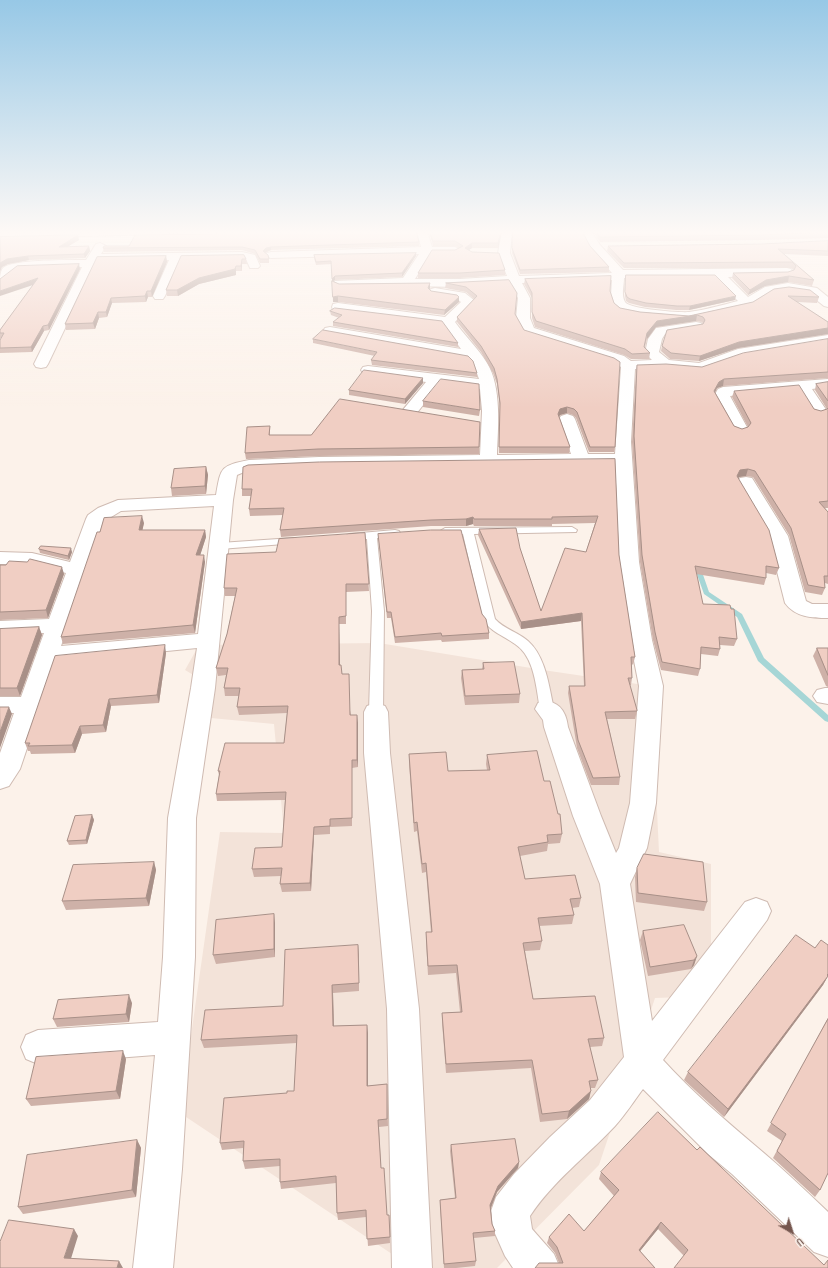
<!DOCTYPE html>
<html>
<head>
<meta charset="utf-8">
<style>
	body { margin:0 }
	#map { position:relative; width:828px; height:1268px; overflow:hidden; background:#fcf2ea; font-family:"Sofia Sans Condensed",sans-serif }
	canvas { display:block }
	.north { position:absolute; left:772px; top:1212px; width:40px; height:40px; -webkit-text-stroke:3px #fef7f1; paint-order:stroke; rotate:141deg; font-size:11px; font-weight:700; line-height:16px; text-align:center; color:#75564e }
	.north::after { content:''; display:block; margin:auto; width:14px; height:18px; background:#75564e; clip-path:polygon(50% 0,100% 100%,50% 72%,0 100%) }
</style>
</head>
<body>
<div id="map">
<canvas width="828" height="1268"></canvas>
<div class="north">U</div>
</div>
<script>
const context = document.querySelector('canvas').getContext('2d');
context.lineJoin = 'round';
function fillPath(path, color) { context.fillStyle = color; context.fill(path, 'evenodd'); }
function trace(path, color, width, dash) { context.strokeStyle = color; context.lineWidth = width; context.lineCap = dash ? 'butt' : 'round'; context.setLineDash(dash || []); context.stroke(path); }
const residential = new Path2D(`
	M379 643 543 670 651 686 659 852 711 864V996L655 998 599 1165 497 1268H413L180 1113 220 832 284 833 274 724 211 718 215 688 185 670 199 645Z`);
const stream = new Path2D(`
	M697 564 700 566 709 592 742 614 764 658 828 715V722L825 721 758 661 737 617 704 594 694 566Z`);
const lane = new Path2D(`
	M572 527 577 530 576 532 474 534 495 619C504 629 518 632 528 641 546 657 549 687 554 709L552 712 547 714 542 712 540 709C536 688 535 657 515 644 504 636 491 632 483 620L463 534H445L440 531 445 528Z
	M395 530 399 531 400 533 399 535 377 538 384 611 383 712 381 715 376 717 371 715 369 712 372 611 367 539 349 540 344 537 349 534Z
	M293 538 297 539 298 541 297 543 220 549 215 546 220 543Z`);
const street = new Path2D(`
	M41 231H168L163 234 0 238V232Z
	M417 231H427L432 247H455L461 250 455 253H431L415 279H460L507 276 498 253 502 231H512L510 253 519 276 612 273 591 249 581 231H591L600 245 623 270 787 268 791 269 793 272 791 275 728 277 748 297 765 287 788 283 817 288 828 297V307L824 306 809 294 788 291 772 293 751 306 688 320 639 316 620 312 615 308 611 296 612 280 522 283 530 298V318L534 328 624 356 631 361 652 360 645 353 648 339 656 328 696 322 701 323 703 326 701 329 665 334 662 339 659 352 669 360 699 363 738 349 828 335V343L741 357 700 372 665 368 635 369 631 442 639 562 652 640 663 686 656 803 647 848 630 884 652 1021 745 902 756 898 767 902 771 911 767 920 663 1060C692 1092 725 1120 758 1148 782 1168 805 1190 828 1212V1257L814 1252 732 1174 708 1154 643 1089C634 1101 625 1115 615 1126 587 1156 553 1181 530 1216L532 1229 554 1254 560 1268H513L505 1256 493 1229 491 1211 496 1197 514 1174 550 1137 590 1100 624 1057 600 884 573 816 544 727 543 720 535 709 538 703C557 698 566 710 568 727L601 816 616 853 619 848 630 803 639 686 630 640 619 562 615 464 319 467 249 470 237 475 233 500 215 688 196 818 195 957 182 1169 173 1268H133L144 1169 155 1055 38 1064 26 1059 21 1047 26 1035 38 1030 158 1022 163 957 168 818 191 688 197 648 56 662 20 769 9 786 0 789V753L14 713H0V697H21L44 633 0 635V621L49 619 66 573 32 565 0 564V552L32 553 70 562 86 519 88 515 98 508 118 500 216 495C221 467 220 466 249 460L319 457 480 455 482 411 480 389 440 384 416 414 410 416 404 414 402 411 426 382 368 374 363 373 361 370 363 367 368 366 479 379 474 365 469 359 330 335 325 334 323 331 325 328 330 327 461 349 443 324 333 310 332 307 333 304 338 303 445 317 461 302 457 299 431 295 429 292 431 289 435 288 465 293 475 301 455 322C465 336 478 348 487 363 502 387 498 428 497 455L571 454 559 419 561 416 567 414 573 416 575 419 588 454H615L621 367 614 362 524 334 516 318 518 298 510 283 460 287 407 286 339 288 335 287 333 284 335 281 403 278 419 254 271 258 267 257 265 255 267 253 271 252 421 247ZM624 278H715L738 301C722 305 705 310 689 312 680 313 629 309 625 302 621 295 624 285 624 278ZM214 506 198 634 61 646 103 522 121 511Z
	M100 243 106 246 101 254 242 252 255 255 260 266 258 268H250L246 259 242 258 181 260 165 296 163 299H155L153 296 169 260 97 261 48 364 46 367 41 368 36 367 34 364 82 267 18 269C10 272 8 281 0 283 0 277 0 272 3 268 12 259 71 260 86 260L96 244Z
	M828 379V387L812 389 827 411 825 414 819 416 813 414 798 390 730 396 748 429 746 432 740 434 734 432 732 429 714 396 718 389 723 387Z
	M746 477 752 478 788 536 806 601 812 604H828V618C812 618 795 617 785 603L768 536 737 482 740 478Z
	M825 688H828V704L817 702 813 696 817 690Z
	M376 703 385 706 388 712 390 753 419 1009 432 1268H392L387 1009 364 753V712L367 706Z`);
const wall = new Path2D(`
	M429 231H502L498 248H472L468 250 505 270V275L460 278H418V273L459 248 455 246H433Z
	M513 231 590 246 609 267V272L520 274 512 253Z
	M594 231H828V238L760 240 600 242 594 233Z
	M216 234 419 242V246L271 250 265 253 269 259V263H260L255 254 242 250 104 252 103 248 129 246Z
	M0 237 79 240 67 247 89 246 90 251 85 258 29 260 8 264 2 267Z
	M828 241V256L784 254 814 280 812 286 788 282 765 286 748 295 732 278 733 273 788 272 794 270 791 268H624L607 251 608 246 761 244Z
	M314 255 416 256 402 277 335 280 333 281 339 284 430 283V288L429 290 431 291 459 302 444 315 338 302H333L332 264 316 265 314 258Z
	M166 256 167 262 152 297H148L146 302 112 303 107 317 99 318 95 329 66 330 65 324Z
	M181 256 246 259 247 264H242V271H236V275L199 284 178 296H167L166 290Z
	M80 269 49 330 44 331 32 352 0 353V340L1 338H0V330L33 285Z
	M626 275 735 300 689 310H676L645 307 629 303 626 301 625 296Z
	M525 279 610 291 614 303 620 308 640 312 689 316 753 302 774 289 819 297 817 303 797 302 828 322V334L738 348 699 361 670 359 661 351 662 346 703 324 702 322 696 321 656 327 647 339 645 347 650 353 649 359H631L624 355 535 327 532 318V298L524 284Z
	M509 280 515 314 524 330 615 447 614 452H589L576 418 573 415 567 413 560 415 559 416 570 447 569 453H499L500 408 497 384 493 373 481 352 457 322V317L474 299 466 292 445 288 446 283Z
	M330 311 458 343V347L333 326V322L339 318 331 315Z
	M313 339 477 373V377L372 365 371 360 375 356 313 343Z
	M828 339V378L723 386 717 388 715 392 734 426 742 429 748 427 732 397 734 391 814 409 821 411 827 409 815 390 816 384 828 382V508H825L828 512V584L825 583V588L822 595 805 592 789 535 753 477 746 476 739 477 738 478 779 568 776 575 766 573V578L764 585 696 574 703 604 737 639 734 646 720 645V649L718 656 701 654 700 669 698 676 661 670 653 640 640 562 632 442 636 370 637 365 702 367Z
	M423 378V383L405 404 349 395V390Z
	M423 401 480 410 479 416 423 407Z
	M480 422 479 454 319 456 246 459 245 453 270 426V435H311Z
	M615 459 619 555 635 657 633 665 632 664V678L631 685H630L637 711 635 719H607L620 777 619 785H591L577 748 568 693 569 686H584L581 621 521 629 478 535 479 529 520 548 541 611 586 552 595 523 552 524V526H474L473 524 466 526H431L281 537 280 530 283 515 250 516 249 509 251 496H242V489Z
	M206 467 208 475 206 494 172 496 171 488Z
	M144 523 142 530H205L206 537 200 555 205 562 195 633 63 644 61 637 100 532Z
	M365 533 369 591 346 592V624H339L340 665 351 715 358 723V767L352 768V826L330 827V834L314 835 311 891 282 892 280 884 281 876 254 877 252 869 282 847 285 800 217 801 216 794 219 775 218 771 284 743 287 713 239 715 237 707 239 696H225L224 688 226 675 218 676 216 668 227 634 235 596H225L224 588 276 552Z
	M378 534 482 614 489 633V639L442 642 441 640 395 643 391 618H387Z
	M39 549 72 552 69 560 40 553Z
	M0 565 64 574 48 618 0 620Z
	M39 627 42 635 20 696H0V629Z
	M817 648H828V687L826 686 813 656Z
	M166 653 159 703 111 706 106 732 82 734 75 753 31 754 30 751H28L25 743Z
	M483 663 520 694 519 703 465 705 461 678 462 670 482 669Z
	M409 754 448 771 487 770 486 764 487 755 544 781 562 834 560 843 548 844 547 851 520 856 525 879 581 898 579 907 572 908 574 915 572 924 539 926 542 941 540 950 525 951 533 999 604 1038 602 1046 590 1047 598 1080 595 1088H591L589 1099 567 1119 540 1122 531 1068 446 1073 442 1022V1013L460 1012 456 973 428 975 426 941V932H431L426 872 422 873 417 831 414 832 409 763Z
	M92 815 94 820 87 844 69 845 67 841Z
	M154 862 156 870 149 906 66 910 62 901Z
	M637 868 707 902 704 911 636 902 635 877Z
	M275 923V957L216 964 213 955Z
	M643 931 697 956 694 965 691 969 648 976 640 940Z
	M828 945V976L823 985 724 1117 684 1080 688 1072 815 948Z
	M359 954V991L333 993 334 1026 367 1025 368 1086 387 1084 388 1126 379 1127 381 1168 387 1215H389L390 1243 368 1246 366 1217 338 1220 337 1213 336 1183 281 1189 280 1182V1166L245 1169 243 1161V1148L222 1150 220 1143 287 1093 294 1091 297 1043 204 1048 201 1040 283 1006Z
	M132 1003 129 1022 57 1027 53 1019Z
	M828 1018V1175H827L820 1190 815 1197 773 1158 782 1141 767 1131Z
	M126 1059 120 1099 31 1106 26 1099Z
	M137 1140 141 1148 136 1197 23 1214 18 1207Z
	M451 1145 519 1162 518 1168 497 1192 491 1208 492 1224 495 1231V1236L474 1238 476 1261 475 1266 456 1268H444L440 1205V1200L455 1198 450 1151Z
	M697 1150 824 1265 828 1260V1268L684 1256 658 1229 640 1251 655 1268 559 1263 555 1253 547 1243 549 1237 584 1231 614 1196 599 1179 601 1172Z`);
const shadedWall = new Path2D(`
	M501 231H502L498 248V243Z
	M78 235 79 240 60 251 59 247Z
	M472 243V248L465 253V248Z
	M89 246 90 251 85 258 84 254Z
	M271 247V250L266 252 264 255 263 251 266 248Z
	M416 253V256L402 277V273Z
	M28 256 29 260 8 264 2 267 0 272V263L7 259Z
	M166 256 167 262 152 297 151 291Z
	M242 259V271L241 266Z
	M79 264 80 269 49 330 48 325Z
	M236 266V275L199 284 178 296 177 290 199 278Z
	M335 276V280L332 282V279Z
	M789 276 788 282 765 286 748 295 750 290 766 280Z
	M38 278 39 283 0 296V291Z
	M430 283V288L428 293V288Z
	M147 291 148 297 146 302 145 296Z
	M338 296V302H333V297Z
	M736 296 735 300 689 310 690 306Z
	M459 297V302L444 315 445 310Z
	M111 298 112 303 107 317 106 312Z
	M98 312 99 318 95 329 93 323Z
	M697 315 696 321 656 327 647 339V333L657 321Z
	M43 326 44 331 32 352 31 347Z
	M828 328V334L738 348 699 361 700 356 739 342Z
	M423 378V383L405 404V399Z
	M724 379 723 386 717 388 713 397 714 391 719 382Z
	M567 407V413L560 415 558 419V414L560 409Z
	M206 467 208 475 206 494 205 486Z
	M748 469 746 476 739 477 736 483 737 476 740 470Z
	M142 516 144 523 141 537 139 530Z
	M473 517V524L466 526V519Z
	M205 530 206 537 198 562 196 555Z
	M71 548 72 552 69 560 68 556Z
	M204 555 205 562 195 633 193 625Z
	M62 567 64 574 48 618 46 610Z
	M582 613 581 621 521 629V622Z
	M339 617V624L340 672 339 665Z
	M39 627 42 635 20 696 17 688Z
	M165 645 166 653 159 703 157 695Z
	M109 699 111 706 106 732 103 725Z
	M9 707 12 714 0 748V732Z
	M357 715 358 723V767L357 760Z
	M80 726 82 734 75 753 72 745Z
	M92 815 94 820 87 844 86 840Z
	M314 827V835L311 891 310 883Z
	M154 862 156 870 149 906 146 898Z
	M274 914 275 923V957L274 949Z
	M358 945 359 954V991V983Z
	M697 956 694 965 691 969 694 960Z
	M828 976 823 985 724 1117 728 1109Z
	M332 985 333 993 334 1034 333 1026Z
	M129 995 132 1003 129 1022 126 1014Z
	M367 1025 368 1033V1093L367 1086Z
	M123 1051 126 1059 120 1099 116 1091Z
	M591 1091 589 1099 567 1119 569 1111Z
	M137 1140 141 1148 136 1197 132 1190Z
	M519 1162 518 1168 497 1192 490 1210V1205L498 1186Z
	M661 1222 658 1229 636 1256 639 1250Z
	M74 1229 78 1236 69 1265 64 1258Z
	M119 1261 123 1268H117Z`);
const building = new Path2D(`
	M217 231H416L419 242 271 247 266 248 263 251 268 255 269 259H260L255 250 242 247 103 248 104 246H129L135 235 216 234Z
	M430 231H501L498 243H472L465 248 472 252 499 253 505 270 460 273H418L432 250H455L463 246 455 241H433Z
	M513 231H582L590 246 609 267 520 270 512 248Z
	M596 231H828V232L761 235 600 237Z
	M78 235 59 247 89 246 84 254 28 256 7 259 0 263V264V237Z
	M828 241V251L778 249 814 280 789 276 766 280 750 290 733 273 788 272 794 270 796 266 792 262 624 263 608 246 761 244Z
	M416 253 402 273 335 276 332 279 331 261 316 262 314 255Z
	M244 255 246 259H242L241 266H236L235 269 199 278 177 290H166L181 256Z
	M166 256 151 291H147L145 296 111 298 106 312H98L93 323 65 324 97 257Z
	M79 264 48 325 43 326 31 347 0 348V340L4 333H0V330L38 278 0 291V279L17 266Z
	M626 275H715L736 296 690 306H677L646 303 630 299 627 297 625 292Z
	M611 276 610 291 614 303 620 308 640 312 689 316 753 302 774 289 789 287 810 290 819 297 788 296 828 322V328L739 342 700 356 671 353 662 346 667 330 703 324 705 320 703 317 697 315 657 321 647 333 644 347 650 353 632 354 625 349 536 321 532 312V293L525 279Z
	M509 280 517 293 515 314 524 330 614 358 620 362 615 447H590L577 412 574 409 567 407 560 409 558 414 570 447H499L500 403 497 379 494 368 481 346 457 317 477 296 466 287 446 283Z
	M332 281 339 284 430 283 428 288 431 291 457 295 459 297 445 310 338 296 333 297Z
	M335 308 442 321 458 343 333 322 342 315 330 311Z
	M323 330 468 356 473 361 477 373 371 360 377 352 313 339Z
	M828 339V372L724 379 719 382 714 391 734 426 742 429 748 427 751 423 734 391 799 385 814 409 821 411 827 409 828 408V501L819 502 828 512V576H824L825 588 808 585 791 528 755 471 748 469 740 470 737 476 769 530 779 568 766 566V578L695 566 703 604 730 605 731 609H734L737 639 719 637 720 649 701 647 700 669 662 662 655 632 642 555 634 436 637 365 666 364 702 367 743 353Z
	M364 370 423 378 405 399 349 390Z
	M441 379 479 384 480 410 423 401Z
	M828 382V401L816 384Z
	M340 399 480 422 479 447 318 449 245 453 247 427 270 426 269 435H311Z
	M615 459 619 555 635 657H631L632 678H628L637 710V711L605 712 620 777 593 778 578 740 569 686H585L582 613 521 622 479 529 516 528 520 548 541 611 565 548 586 552 598 516 552 517V519H474L473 517 466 519 431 520 280 530 284 508 249 509 252 489H242L243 467 248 465 319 462Z
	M206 467 205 486 171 488 174 469Z
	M142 516 139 530H205L196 555H204L193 625 61 637 97 532H100L104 518Z
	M431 530H461L482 614 486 619 489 633 442 636 441 633 395 637 391 612H387L378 534Z
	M365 533 369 584H346V616L339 617V665H341L342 674H349L350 715H357V760H352V818L330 819V826L314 827 310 883 280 884 282 868 252 869 255 848 282 847 286 792 216 794 220 771H218L225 743H284L288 706 237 707 240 688H224L228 668H216L227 634 237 588H224L227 554 276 552 279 539Z
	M41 546 71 548 68 556 39 549Z
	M30 559 62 567 46 610 0 612V565H6L9 561 27 562Z
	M39 627 17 688H0V629Z
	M165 645 157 695 109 699 103 725 80 726 72 745 28 746 30 743H25L55 656Z
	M817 648H828V675Z
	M514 662 520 694 465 696 462 670 484 669 483 663Z
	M0 707H9L0 732Z
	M537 751 544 781H550L558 814H560L562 834 547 835 548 842 518 847 525 879 575 875 581 898 570 899 574 915 538 918 542 941 523 943 533 999 595 996 604 1038 588 1039 598 1080 589 1081 591 1091 569 1111 542 1114 532 1060 446 1064 442 1013 462 1012 457 965 428 966 426 932H432L426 863 422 864 417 822 414 823 409 754 446 752 448 771 490 770 487 755Z
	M92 815 86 840 67 841 75 816Z
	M644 854 703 862 707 902 638 893 637 868Z
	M154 862 146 898 62 901 73 865Z
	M274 914V949L213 955 216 920Z
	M684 925 697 956 694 960 650 967 643 931Z
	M796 935 815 948 821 940 828 945V974L827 975 828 976 728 1109 688 1072Z
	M358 945 359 983 332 985 333 1026 367 1025V1086L387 1084V1119L378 1120 381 1168H384L387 1215H389L390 1237 367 1239 366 1210 337 1213 336 1176 280 1182V1159L243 1161 244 1141 220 1143 224 1098 287 1093V1091H294L297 1035 201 1040 205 1010 283 1006 285 950Z
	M129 995 126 1014 53 1019 58 1000Z
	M828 1019V1173L820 1190 777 1151 786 1134 771 1123Z
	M123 1051 116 1091 26 1099 36 1057Z
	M658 1112 697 1150 700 1147 824 1265 828 1260V1268H674L688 1250 661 1222 639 1250 655 1268H535L539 1263H563L557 1247 549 1237 569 1214 584 1231 619 1190 601 1172Z
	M515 1139 519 1162 498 1186 490 1205 492 1224 495 1231 473 1233 476 1261 444 1264 440 1200 456 1198 451 1145Z
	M137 1140 132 1190 18 1207 27 1155Z
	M9 1220 74 1229 64 1258 119 1261 117 1268H0V1242Z`);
fillPath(residential, '#f3e3d9');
fillPath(stream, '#a6d6d6');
trace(lane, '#cfbbb2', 2);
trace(street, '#cfbbb2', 2);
fillPath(lane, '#fff');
fillPath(street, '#fff');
fillPath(wall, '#ceb1a8');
fillPath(shadedWall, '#a89088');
fillPath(building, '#f0cec3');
trace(building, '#a89088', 1);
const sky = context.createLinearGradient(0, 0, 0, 408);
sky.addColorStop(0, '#97c8e6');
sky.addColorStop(0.57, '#fef9f6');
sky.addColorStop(1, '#fef9f600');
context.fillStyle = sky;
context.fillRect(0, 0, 828, 408);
</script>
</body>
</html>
